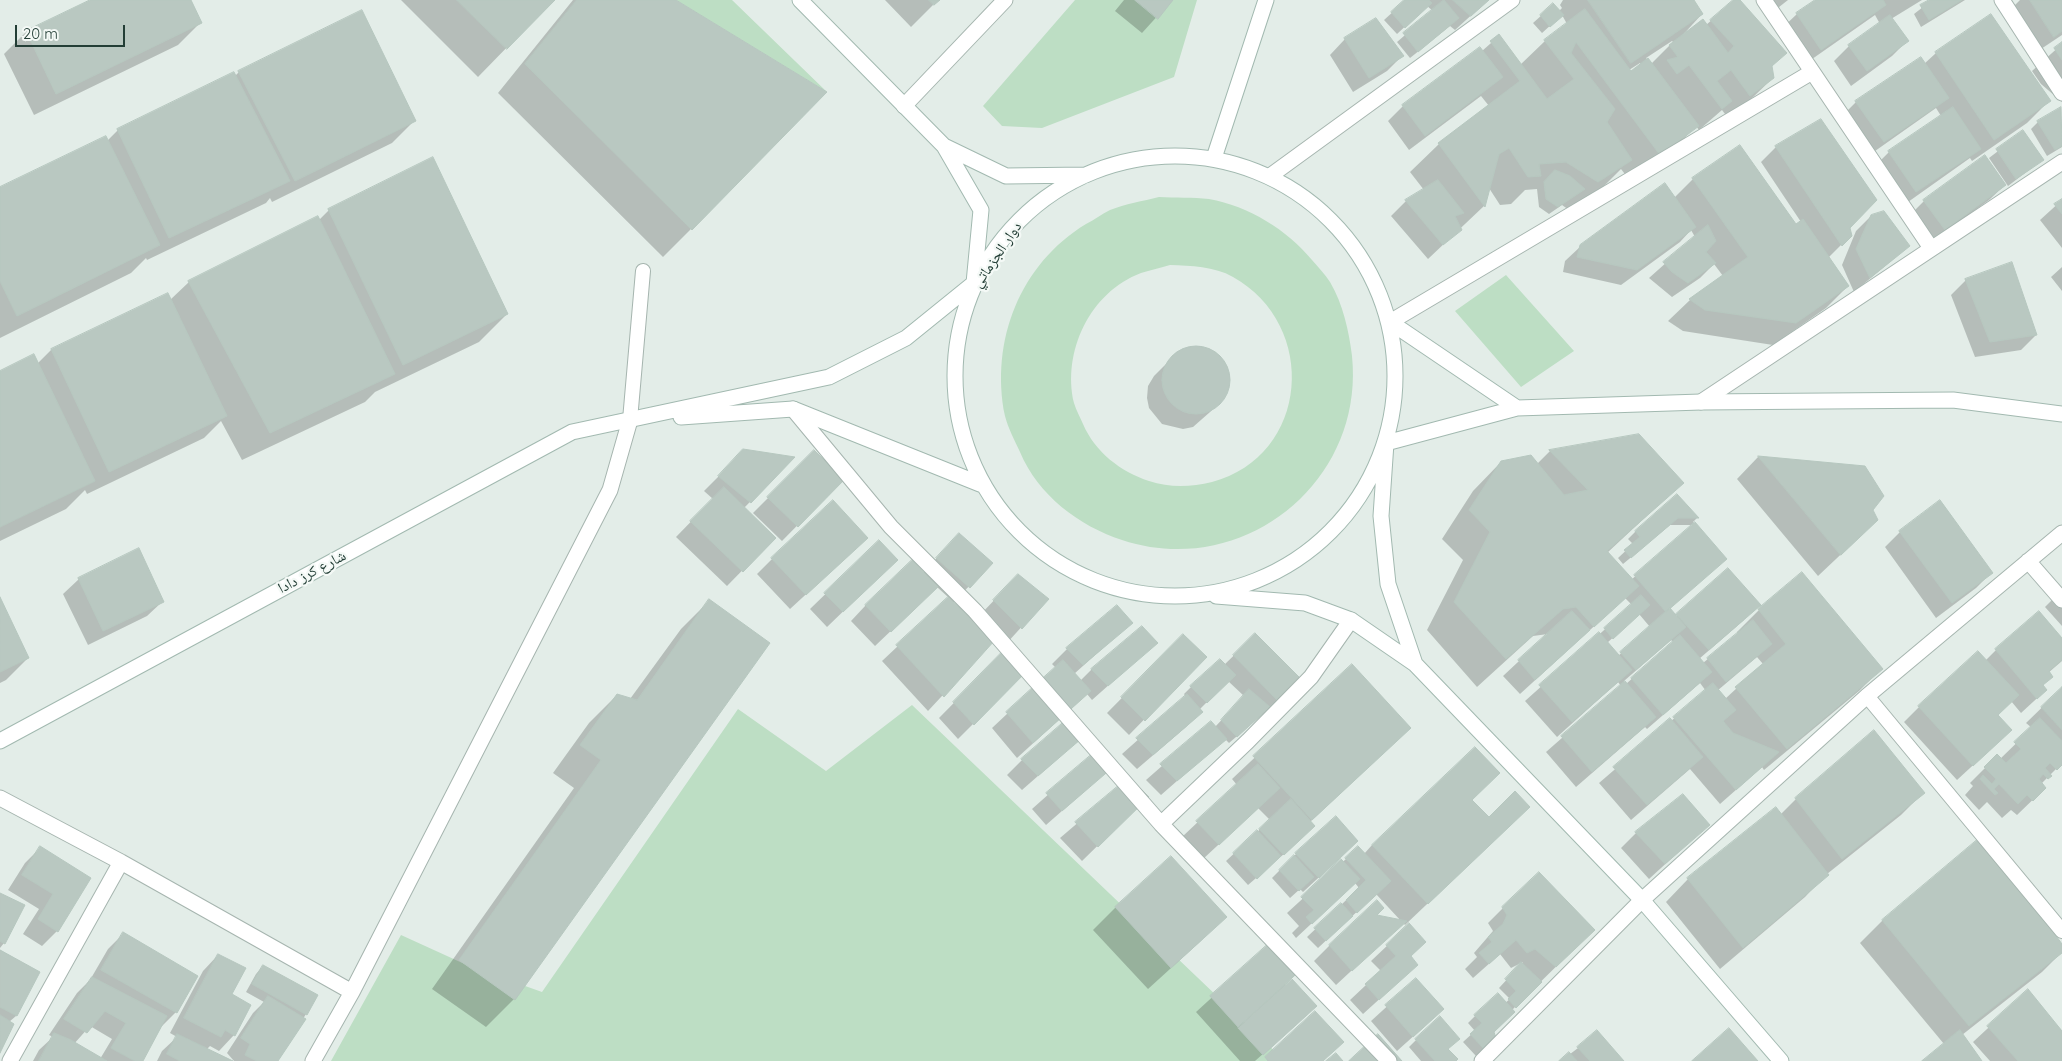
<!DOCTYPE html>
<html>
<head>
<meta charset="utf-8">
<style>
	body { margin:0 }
	#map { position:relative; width:2062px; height:1061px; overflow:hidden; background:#e3ede8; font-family:Quicksand,sans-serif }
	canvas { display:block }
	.scale { position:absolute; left:15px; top:25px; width:110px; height:22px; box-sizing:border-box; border:2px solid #233e36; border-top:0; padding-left:6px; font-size:15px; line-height:18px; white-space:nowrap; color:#233e36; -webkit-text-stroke:4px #f4f9f6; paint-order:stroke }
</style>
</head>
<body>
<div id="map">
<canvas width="2062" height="1061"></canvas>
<div class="scale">20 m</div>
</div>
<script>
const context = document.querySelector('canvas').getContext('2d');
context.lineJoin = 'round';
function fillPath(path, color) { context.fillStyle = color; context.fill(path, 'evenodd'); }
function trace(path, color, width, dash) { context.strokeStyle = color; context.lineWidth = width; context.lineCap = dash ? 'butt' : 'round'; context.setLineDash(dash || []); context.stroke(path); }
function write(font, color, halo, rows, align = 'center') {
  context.font = font + ' Quicksand,"Noto Naskh Arabic",sans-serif'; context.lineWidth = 4.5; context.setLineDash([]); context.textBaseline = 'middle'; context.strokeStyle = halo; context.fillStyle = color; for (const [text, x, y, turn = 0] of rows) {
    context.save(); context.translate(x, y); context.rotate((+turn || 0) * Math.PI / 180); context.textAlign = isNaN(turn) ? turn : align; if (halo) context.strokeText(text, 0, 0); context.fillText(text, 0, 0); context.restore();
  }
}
const green = new Path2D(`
	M676 0H732L827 92Z
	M1075 0H1197L1174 77 1042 128 1002 126 983 106Z
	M1159 197C1175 198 1193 197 1209 199 1249 206 1287 230 1312 260 1318 267 1325 274 1330 282 1343 304 1349 331 1352 356 1365 483 1242 580 1122 540 1079 526 1038 495 1020 452 1015 441 1008 428 1005 416 990 341 1020 264 1086 224 1094 220 1102 214 1110 210 1125 204 1143 201 1159 197ZM1170 265C1191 266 1214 266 1233 277 1319 325 1310 456 1212 482 1191 487 1170 488 1149 481 1121 472 1095 452 1083 424 1080 417 1076 410 1074 403 1062 352 1090 292 1141 273 1150 270 1161 268 1170 265Z
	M1506 275 1574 351 1521 387 1455 311Z
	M912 705 1285 1061H331L401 935 469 966 542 992 738 709 826 771Z`);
const shadow = new Path2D(`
	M93 0H190L201 22 178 45 34 115 4 54 26 32Z
	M401 0H553L478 77Z
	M573 0H674L691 229 663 257 498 93Z
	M885 0H938L911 27Z
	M1124 0H1172L1142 33 1115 11Z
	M1406 0H1488L1455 30 1450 26 1410 58 1397 42 1433 11 1427 6 1397 34 1384 20Z
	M1563 0H1692L1702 14 1681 37 1706 25 1735 0H1738L1771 67 1773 78 1750 100 1728 118 1722 110 1699 130 1696 126 1669 154 1631 182 1621 169 1602 188 1569 210 1562 205 1549 214 1539 207 1537 189 1525 190 1511 204 1500 205 1489 188 1484 206 1428 259 1391 216 1406 201 1424 190 1410 172 1439 144 1489 106 1481 96 1409 150 1388 121 1403 106 1482 51 1499 36 1520 65 1545 41 1567 24 1562 15 1542 33 1533 23 1553 5 1559 11 1562 8 1560 5ZM1672 41 1673 42 1651 64 1646 58ZM1640 63 1641 65 1631 72 1629 70Z
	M1767 0H1788L1774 11Z
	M1817 0H1922L1891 19 1907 41 1892 56 1851 86 1834 61 1849 46 1880 24 1875 15 1805 64 1781 29 1797 14Z
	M1932 0H1965L1921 27 1914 14Z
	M2020 0H2062V35L2038 51 2011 9Z
	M1345 39 1402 56 1387 71 1353 92 1330 55Z
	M2062 44V102L2041 84 2032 71Z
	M1936 53 2049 101 2027 123 1972 161 1970 158 1901 207 1874 167 1889 152 1941 116 1936 108 1868 156 1841 117 1856 102 1924 64Z
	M239 72 414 121 392 143 272 202 270 198 266 203 147 260 146 258 131 273 0 338V189L107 141 118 130 235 76Z
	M2060 109 2062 147 2047 156 2031 129 2038 122Z
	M2023 132 2042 160 2008 186 1989 158Z
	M1776 147 1848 227 1850 236 1828 258 1848 286 1826 308 1773 345 1683 331 1668 321 1690 300 1723 276 1714 264 1700 278 1672 297 1649 278 1695 237 1691 230 1680 242 1621 285 1563 272 1565 261 1581 246 1674 198 1693 179 1795 226 1801 222 1761 162Z
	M2005 185 1989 200 1929 244 1909 216 1924 201Z
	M2062 200V248L2040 220Z
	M329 210 507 314 479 342 375 392 365 402 242 460 221 421 204 438 87 494 85 490 66 509 0 541V372L37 364 51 350 168 294 170 300 189 282 319 220Z
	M1871 216 1909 246 1854 292 1842 265 1856 231Z
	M2062 267V291L2051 277Z
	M1966 280 2036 335 2021 350 1975 357 1951 295Z
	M1200 346 1211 350 1220 356 1227 366 1230 377 1229 388 1218 405 1193 427 1183 429 1162 424 1149 408 1147 398 1148 386 1154 376 1178 352 1188 347Z
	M744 451 793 458 744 508 774 538 727 586 676 537 713 499 704 491Z
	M1550 451 1682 483 1607 553 1631 580 1693 525H1670L1623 564 1618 558 1633 544 1628 539 1635 532 1677 496 1697 518 1693 522 1725 559 1669 609 1676 617 1728 570 1744 620 1699 659 1703 663 1738 634 1737 632 1759 610 1881 669 1859 691 1764 770 1762 767 1720 804 1690 769 1631 820 1599 783 1706 691 1700 683 1647 729 1645 727 1576 787 1546 752 1621 686 1618 682 1557 737 1525 701 1632 605 1625 598 1520 694 1503 676 1548 634 1533 636 1477 687 1427 630 1463 560 1442 539 1473 491 1501 462 1537 464ZM1639 614 1650 627 1618 656 1607 643ZM1671 640 1673 642 1626 684 1624 681ZM1757 657 1763 664 1725 699 1717 691Z
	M814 452 842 480 782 541 753 513Z
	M1758 457 1865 467 1872 510 1854 542 1818 576 1737 479Z
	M1900 532 1991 573 1976 588 1936 618 1885 547Z
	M959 534 991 563 953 603 994 640 928 711 882 661 949 598 937 587 875 646 851 621 866 605 923 573Z
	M879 542 881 575 827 627 810 609Z
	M851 553 790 609 757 574 772 559Z
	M79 579 163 601 147 616 88 645 63 594Z
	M2062 590V626L2045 607Z
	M1003 591 1047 599 1006 644 979 616Z
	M0 599 28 658 6 680 0 683Z
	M709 601 514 999 486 1027 432 989 574 788 553 773 589 723 617 695 630 699 681 629Z
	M1117 607 1131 623 1074 674 1080 681 1092 669 1156 643 1092 700 1087 694 1017 758 992 728 1056 668 1052 664 1067 649Z
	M1255 635 1278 701 1229 743 1225 739 1161 795 1146 780 1211 723 1215 727 1244 696 1228 681 1199 710 1201 712 1186 727 1137 769 1122 754 1186 697 1184 694 1191 687 1224 665Z
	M1183 636 1205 657 1129 735 1107 713Z
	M2062 640V661L2048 673 2042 686 2046 690 2021 713 2011 701 1996 715 1995 745 1957 780 1904 722 1919 707 1985 661 1996 650Z
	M1009 647 1026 671 958 739 939 718Z
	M1352 666 1410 728 1310 822 1299 841 1248 885 1226 861 1270 820 1258 808 1203 859 1182 837 1237 785 1232 779Z
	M2062 688V763L2041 784 2045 788 2017 815 2011 810 2002 818 1987 802 1979 810 1965 795 1973 786 1970 783 1997 756 2000 759 2032 728 2026 723Z
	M1087 733 1022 790 1007 775 1022 760Z
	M1096 752 1111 768 1046 825 1032 809Z
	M1129 779 1132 812 1082 861 1060 838Z
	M1923 793 1901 815 1827 874 1805 897 1720 969 1666 902 1688 879 1776 809 1780 815 1796 799Z
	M1471 800 1488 819 1506 829 1405 925 1403 923 1336 985 1314 961 1329 946 1377 902 1375 916 1401 921 1376 894 1318 948 1307 937 1359 888 1355 883 1296 938 1292 933 1299 926 1287 913 1358 848 1364 854 1372 845Z
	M1708 825 1649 879 1621 848 1636 833Z
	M1983 837 2062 946V952L2042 972 1962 1035 1980 1061H1924L1944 1044 1860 943 1882 921Z
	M40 848 89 879 57 931 42 946 23 934 39 909 8 890 25 863Z
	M1296 854 1342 856 1303 892 1300 889 1290 898 1272 878Z
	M0 895 4 943 0 948Z
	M1116 907 1203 939 1148 989 1093 930Z
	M1503 908 1578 945 1512 1010 1493 1032 1487 1046 1476 1056 1463 1042 1475 1031 1468 1023 1475 1016 1505 1003 1510 999 1499 988 1523 962 1511 968 1500 954 1473 978 1465 969 1477 957 1474 953 1493 931 1488 923Z
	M1409 925 1410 957 1417 965 1363 1014 1350 1000 1381 971 1371 961Z
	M123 934 176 1012 161 1027 142 1061H33L39 1050 53 1037 49 1035 77 993 90 980 108 949ZM90 1026 112 1039 100 1059 73 1045Z
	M1276 939 1285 984 1300 1021 1255 1061H1240L1196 1012Z
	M0 950 39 972 16 1016 9 1022 0 1050Z
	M218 955 230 995 234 1035 219 1051 210 1046 206 1050 230 1061H157L162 1051 177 1037 170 1033 203 971Z
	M263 966 306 1014 277 1061H234L227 1053 253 1013 264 1002 246 992 256 974Z
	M1416 980 1427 1024 1397 1051 1371 1021Z
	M2028 991 2062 1033V1061H1990L1973 1042Z
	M1416 1040 1447 1050 1455 1061H1421L1409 1047Z
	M1578 1048 1623 1061H1561Z`);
const building = new Path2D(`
	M90 0H191L202 23 56 94 26 31Z
	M457 0H555L507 49Z
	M577 0H676L827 92 692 230 525 64Z
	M929 0H940L934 5Z
	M1135 0H1173L1158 19Z
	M1404 0H1429L1432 3 1405 28 1391 12Z
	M1444 0 1459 18 1418 52 1403 33Z
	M1453 0H1489L1471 16Z
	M1588 0H1694L1703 14 1631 63Z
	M1733 0H1740L1787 53 1772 66 1774 78 1750 96 1731 70 1717 81 1732 101 1722 109 1689 65 1677 74 1667 60 1678 57 1669 45 1703 19 1728 53 1734 46 1710 20Z
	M1815 0H1883L1886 5 1821 50 1796 13Z
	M1929 0H1962L1929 20 1920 5Z
	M2030 0H2062V31L2054 37Z
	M1553 3 1564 15 1550 27 1540 15Z
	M1585 9 1631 71 1648 58 1699 126 1660 155 1576 42 1571 53 1615 109 1607 122 1632 160 1598 182 1566 162 1539 164 1541 176 1528 177 1509 148 1499 154 1485 207 1438 143 1520 81 1490 41 1499 34 1547 99 1574 79 1544 40Z
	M362 10 416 121 295 181 238 71Z
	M1991 14 2051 101 1994 140 1935 52Z
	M1890 15 1909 41 1867 71 1848 45Z
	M1376 18 1404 56 1369 78 1344 38Z
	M2062 42V60L2054 48Z
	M1480 47 1503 77 1425 136 1402 105Z
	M1921 57 1949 98 1884 142 1855 101Z
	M234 72 290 181 169 238 117 129Z
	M1953 107 1981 149 1916 192 1888 151Z
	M2061 107 2062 146 2055 150 2037 121Z
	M1821 119 1877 200 1850 228 1852 236 1842 246 1775 146Z
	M2023 130 2044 160 2016 179 1996 149Z
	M106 136 160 245 17 316 0 281V187Z
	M1740 145 1796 224 1803 219 1849 286 1796 323 1705 310 1689 299 1748 257 1692 178Z
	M1985 155 2006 185 1945 230 1923 200Z
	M433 157 508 314 403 365 328 209Z
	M1555 170 1570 176 1585 189 1558 207 1546 199 1544 182Z
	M1438 180 1464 213 1455 216 1462 230 1443 245 1405 200Z
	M1665 183 1696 227 1637 270 1577 257 1580 245Z
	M2062 199V214L2054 204Z
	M1884 211 1910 246 1870 278 1856 249 1871 215Z
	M318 216 395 374 270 433 188 281Z
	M1708 225 1716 241 1706 252 1716 263 1688 283 1672 272 1663 262Z
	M2012 262 2037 335 1990 342 1965 279Z
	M168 293 227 416 109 472 51 349Z
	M1162 380a34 34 0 1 1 68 0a34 34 0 1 1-68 0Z
	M34 354 95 481 0 527V371Z
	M1639 434 1684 483 1607 551 1639 586 1594 627 1576 607 1563 609 1506 659 1454 602 1490 532 1469 510 1501 461 1531 455 1564 495 1588 490 1549 450Z
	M743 449 795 457 751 503 718 476Z
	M814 450 844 480 798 527 767 497Z
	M1758 456 1865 466 1884 496 1873 510 1878 520 1841 555Z
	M724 487 776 538 743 572 690 521Z
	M1677 494 1699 518H1678L1631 558 1624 550 1640 537 1635 531Z
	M833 500 868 538 806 595 771 558Z
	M1940 500 1993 573 1952 603 1899 531Z
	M1695 522 1727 559 1666 612 1634 575Z
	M959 533 993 563 970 588 936 558Z
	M879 540 898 560 843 612 824 593Z
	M139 548 164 602 103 631 78 578Z
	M912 560 938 587 891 632 865 605Z
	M1728 568 1761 605 1709 650 1676 614Z
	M1802 572 1883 669 1787 749 1735 687 1786 644 1758 609Z
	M1018 574 1049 599 1022 629 993 600Z
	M1641 595 1650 605 1613 639 1604 628Z
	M0 597 29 658 0 672Z
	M948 597 995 640 944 697 896 645Z
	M709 599 770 643 515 1000 459 960 601 760 580 745 617 694 637 700Z
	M1117 605 1133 623 1083 665 1066 648Z
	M1670 608 1686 627 1636 670 1620 652Z
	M1572 611 1590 630 1535 680 1518 660Z
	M2039 611 2062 638V660L2049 671 2053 677 2043 685 2047 690 2037 699 1995 649Z
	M1753 620 1772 644 1726 682 1707 658Z
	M1142 626 1158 643 1108 686 1091 669Z
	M1599 632 1632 670 1572 722 1539 685Z
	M1255 633 1300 678 1279 702 1233 655Z
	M1183 634 1207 657 1145 721 1121 697Z
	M1680 635 1712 672 1663 715 1631 678Z
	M1009 645 1027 671 974 725 953 702Z
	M1978 651 2019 695 1998 715 2012 730 1973 766 1918 706Z
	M1220 659 1236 675 1207 703 1190 686Z
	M1063 660 1091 691 1033 743 1006 712Z
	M1352 664 1411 728 1312 820 1253 756Z
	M1625 681 1656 717 1592 772 1561 736Z
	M1713 683 1736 710 1723 721 1733 733 1779 752 1736 790 1673 717Z
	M2062 687V730L2041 707Z
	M1249 689 1270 707 1237 737 1221 720Z
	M1187 694 1203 712 1153 755 1136 738Z
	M1072 715 1088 733 1038 776 1021 759Z
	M1670 718 1703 757 1647 805 1613 767Z
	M2040 718 2062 741V765L2057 770 2050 763 2045 768 2052 776 2048 779 2043 774 2039 779 2046 788 2033 801 2027 795 2018 804 1999 784 1994 789 1998 793 1995 795 1980 779 1983 775 1992 784 1996 779 1984 767 1997 754 2006 763 2021 749 2014 742Z
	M1211 721 1227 739 1177 781 1160 764Z
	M1874 730 1925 793 1842 859 1795 798Z
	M1475 747 1500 773 1472 800 1489 817 1515 791 1530 807 1428 904 1372 845Z
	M1097 750 1112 768 1062 811 1046 793Z
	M1258 764 1280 788 1219 845 1196 821Z
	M1129 777 1149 797 1098 847 1075 822Z
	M1683 794 1710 825 1665 864 1635 832Z
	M1291 799 1315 826 1284 855 1259 829Z
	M1776 807 1829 875 1743 948 1687 878Z
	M1336 816 1358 841 1319 878 1295 853Z
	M1257 830 1281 856 1257 879 1233 853Z
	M1983 835 2062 944V953L1969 1026 1882 920Z
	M40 846 91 878 58 932 38 919 53 894 22 875Z
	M1358 846 1391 881 1357 913 1346 900 1366 880 1345 858Z
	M1294 855 1314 877 1299 891 1279 870Z
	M1171 856 1227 917 1171 968 1115 907Z
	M1341 859 1360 879 1312 924 1306 917 1314 910 1301 897Z
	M1539 872 1595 930 1556 967 1535 949 1527 953 1516 940 1489 964 1479 953 1492 942 1488 937 1503 924 1507 915 1502 907Z
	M0 893 25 905 5 944 0 941Z
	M1377 900 1384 908 1377 915 1407 921 1352 971 1329 945Z
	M1341 903 1353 916 1326 941 1314 928Z
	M1409 923 1426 942 1411 956 1418 965 1379 1000 1365 984 1396 956 1386 945Z
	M123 932 198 976 177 1013 101 970Z
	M1276 937 1304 967 1238 1027 1210 996Z
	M0 950 40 972 17 1016 0 1007Z
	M218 954 246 968 232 994 251 1005 235 1036 225 1030 221 1037 184 1018Z
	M1521 962 1542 982 1516 1008 1508 999 1516 991 1505 979Z
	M263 965 318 995 307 1015 252 984Z
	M92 977 167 1016 143 1061H135L111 1048 126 1023 105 1011 87 1033 64 1019Z
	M1416 978 1444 1009 1413 1037 1385 1005Z
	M1292 979 1317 1006 1263 1055 1238 1028Z
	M2028 989 2062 1031V1061H2018L1987 1026Z
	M1498 993 1515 1012 1494 1032 1496 1038 1484 1049 1470 1034 1482 1023 1474 1015Z
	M268 996 306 1019 278 1061H257L245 1055 250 1044 241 1038Z
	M1315 1011 1344 1042 1323 1061H1268L1265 1057Z
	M0 1015 14 1024 0 1053Z
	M1440 1016 1460 1039 1448 1049 1458 1059 1456 1061H1435L1415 1039Z
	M1729 1028 1758 1061H1692Z
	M1597 1030 1624 1061H1590L1577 1047Z
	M1960 1030 1982 1061H1922Z
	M54 1033 71 1040 107 1061H39Z
	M177 1034 233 1061H180L167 1054Z
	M1378 1034 1402 1061H1349Z
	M1569 1052 1577 1061H1559Z
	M1336 1053 1343 1061H1326Z`);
const lane = new Path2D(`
	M630 420 643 271
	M1867 696 2062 931`);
const street = new Path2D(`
	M1764 0 1931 248
	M2002 0 2062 93
	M904 106 1005 0
	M1270 176 1512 0
	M1390 322 1812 72
	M1701 402 2062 162
	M793 409 891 527 975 611 1161 824 1389 1061
	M2028 561 2062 600
	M0 798 121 862 352 992
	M1161 824 1248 741 1311 677 1351 620
	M10 1061 121 862
	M313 1061 352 992 610 490 630 420
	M1482 1061 1642 900 1867 696 2062 533`);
const secondary = new Path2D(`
	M944 146 1006 176 1085 175
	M955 376a220 220 0 1 1 440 0a220 220 0 1 1-440 0Z
	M1214 158 1266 0
	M1390 322 1517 408
	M681 417 793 409 980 484
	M1216 596 1305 603 1351 620 1415 664 1388 584 1381 516 1386 443 1517 408 1701 402 1953 400 2062 414
	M1415 664 1642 900 1781 1061
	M0 741 572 432 829 377 906 338 974 283 981 210 944 146 800 0`);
const streetNames = [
	["دوار الجزماتي",997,255,-56],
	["شارع كرز دادا",312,572,-28]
];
fillPath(green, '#bddec4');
fillPath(shadow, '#0003');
fillPath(building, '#b9c8c1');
trace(building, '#b6c7bf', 1);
trace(lane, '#a6b5af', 16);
trace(street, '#a6b5af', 17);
trace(secondary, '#a2b9b0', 17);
trace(lane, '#fff', 14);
trace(street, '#fff', 15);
trace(secondary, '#fff', 15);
write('15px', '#233e36', '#f4f9f6', streetNames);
</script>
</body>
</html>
